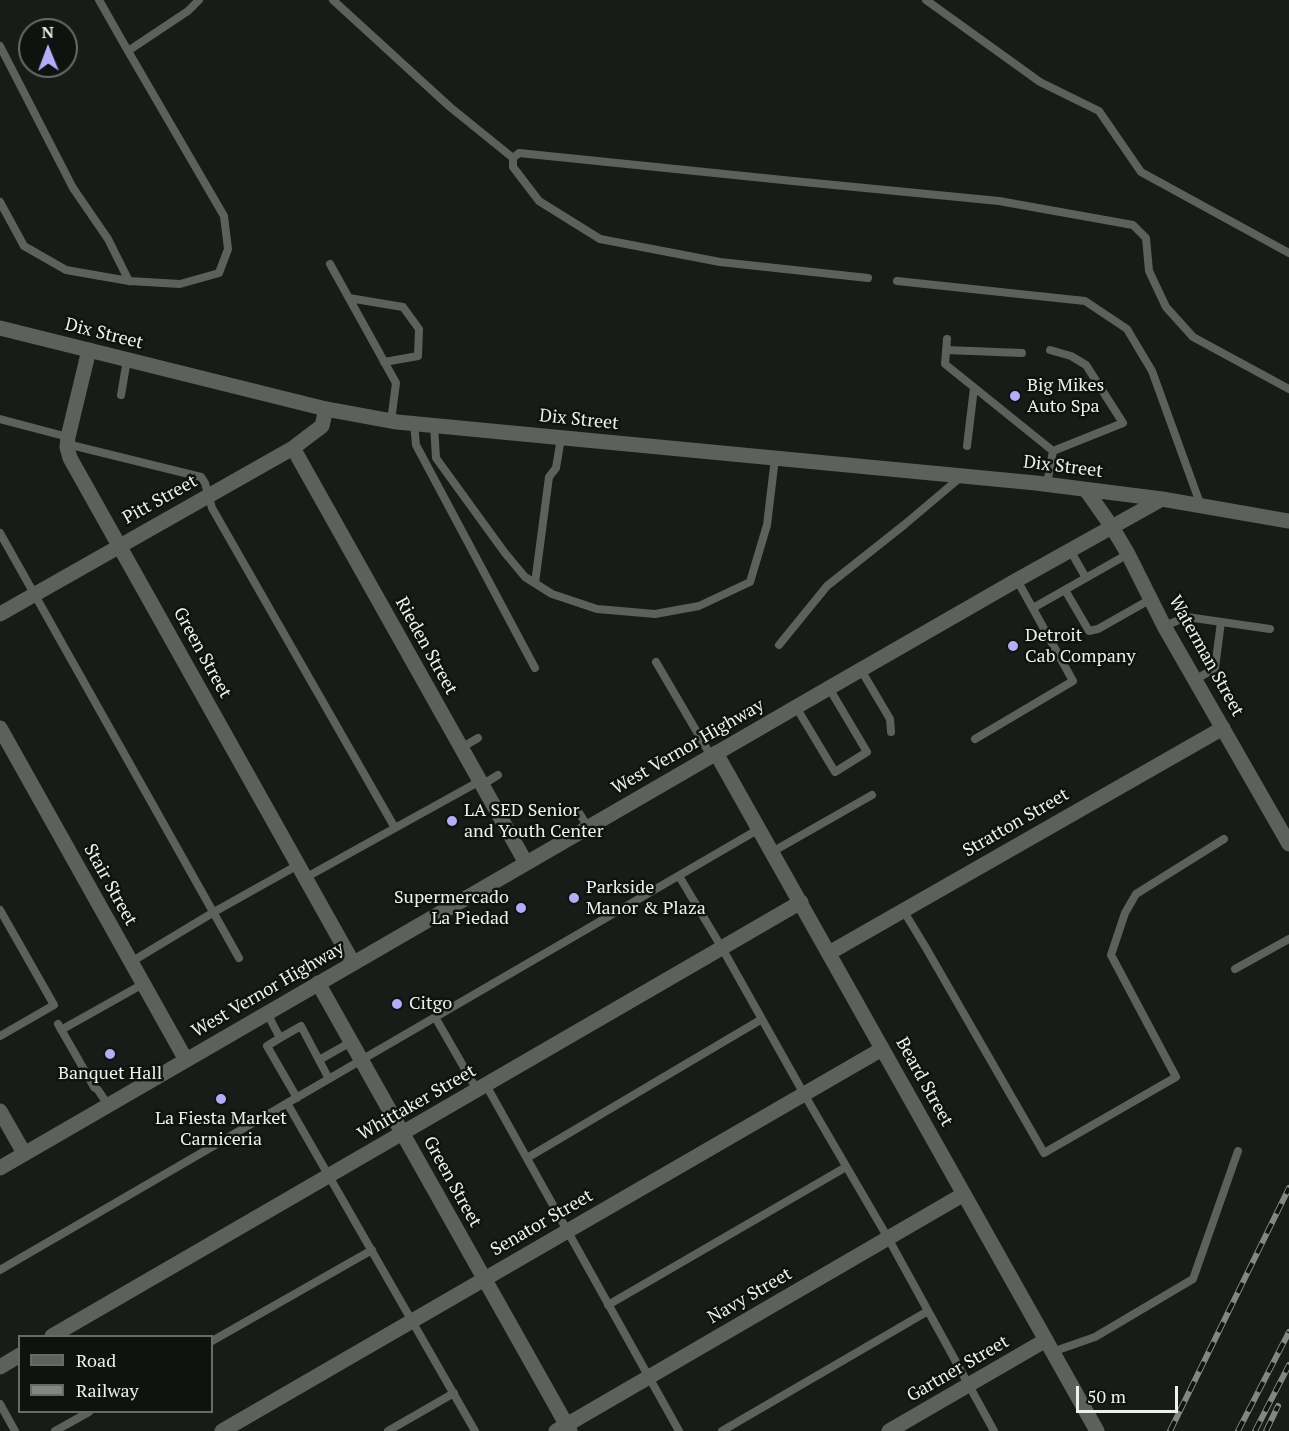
<!DOCTYPE html>
<html>
<head>
<meta charset="utf-8">
<style>
	body { margin:0 }
	#map { position:relative; width:1289px; height:1431px; overflow:hidden; background:#171c18; font-family:"PT Serif",serif }
	canvas { display:block }
	.legend { position:absolute; left:18px; top:1335px; width:195px; height:78px; box-sizing:border-box; background:#0f130f; border:2px solid #686c68; margin:0; padding:8px 10px; list-style:none; font-size:18px; color:#edf1ee }
	.legend li { display:flex; align-items:center; gap:12px; height:30px }
	.legend b { width:30px; border:2px solid #686c68 }
	.north { position:absolute; left:18px; top:18px; width:60px; height:60px; box-sizing:border-box; background:#0f130f; border:2px solid #686c68; border-radius:50%; rotate:359deg; font-size:16px; font-weight:700; line-height:24px; text-align:center; color:#edf1ee }
	.north::after { content:''; display:block; margin:auto; width:21px; height:27px; background:#b8abf7; clip-path:polygon(50% 0,100% 100%,50% 72%,0 100%) }
	.scale { position:absolute; left:1076px; top:1386px; width:102px; height:27px; box-sizing:border-box; border:3px solid #edf1ee; border-top:0; padding-left:8px; font-size:18px; line-height:21px; white-space:nowrap; color:#edf1ee; -webkit-text-stroke:4px #0f130f; paint-order:stroke }
</style>
</head>
<body>
<div id="map">
<canvas width="1289" height="1431"></canvas>
<ul class="legend">
<li><b style="height:8px;background:#5e605e"></b>Road</li>
<li><b style="height:8px;background:#828783"></b>Railway</li>
</ul>
<div class="north">N</div>
<div class="scale">50 m</div>
</div>
<script>
const context = document.querySelector('canvas').getContext('2d');
context.lineJoin = 'round';
function trace(path, color, width, dash) { context.strokeStyle = color; context.lineWidth = width; context.lineCap = dash ? 'butt' : 'round'; context.setLineDash(dash || []); context.stroke(path); }
function write(font, color, halo, rows, align = 'center') {
  context.font = font + ' "PT Serif",serif'; context.lineWidth = 5; context.setLineDash([]); context.textBaseline = 'middle'; context.strokeStyle = halo; context.fillStyle = color; for (const [text, x, y, turn = 0] of rows) {
    context.save(); context.translate(x, y); context.rotate((+turn || 0) * Math.PI / 180); context.textAlign = isNaN(turn) ? turn : align; if (halo) context.strokeText(text, 0, 0); context.fillText(text, 0, 0); context.restore();
  }
}
const service = new Path2D(`
	M99 0 128 51 188 11 199 0
	M333 0 450 107 513 158V167L539 201 600 239 720 262 868 278
	M926 0 1040 82 1099 111 1141 172 1289 253
	M0 46 73 188 108 239 129 281
	M513 158 519 153 793 181 999 201 1133 225 1146 238 1149 271 1166 307 1193 337 1289 389
	M0 202 24 246 66 270 129 281 180 284 219 273 228 249 224 216 128 51
	M330 264 396 383 391 421
	M897 281 1085 301 1127 329 1152 371 1201 506
	M349 298 403 307 419 329 418 356 384 362
	M947 339 945 364 1053 451 1047 484
	M946 350 1022 353
	M1050 350 1071 356 1086 365 1123 423 1053 451
	M121 395 127 360
	M0 419 68 437
	M414 423 416 445 535 668
	M434 425 436 458 505 553 525 577 552 594 597 609 655 614 699 606 750 582 767 525 775 458
	M67 444 201 477 205 483 212 508 395 828 480 781
	M967 446 974 388
	M0 533 239 958
	M1070 550 1086 578
	M535 583 549 477 556 468 561 438
	M1065 590 1089 631 1098 629 1151 599
	M1033 608 1128 554
	M1164 626 1187 617 1270 629
	M779 645 827 586 904 525 962 476
	M656 662 711 756
	M861 670 890 719 891 732
	M1195 680 1215 668 1221 622
	M796 707 835 772 867 752 829 688
	M975 739 1073 681 1017 580
	M461 748 478 738
	M482 785 498 775
	M578 811 588 827
	M772 852 872 795
	M679 876 722 948 804 1094 888 1238 994 1431
	M305 878 395 828
	M0 910 54 1005 0 1036
	M903 910 926 948 1044 1153 1176 1077 1111 955 1125 913 1136 894 1224 839
	M131 962 214 912 298 865
	M1235 969 1289 939
	M267 1013 280 1038 301 1026 329 1079
	M435 1017 477 1090
	M58 1024 94 1087 98 1090 108 1105
	M61 1030 143 984
	M280 1038 267 1046 297 1098
	M319 1060 351 1042
	M486 1085 679 1431
	M287 1103 475 1431
	M527 1158 762 1019
	M0 1270 759 829
	M608 1305 846 1167
	M212 1341 372 1250
	M1052 1352 1095 1337 1193 1279 1238 1151
	M0 1404 15 1431
	M55 1431 89 1412
	M388 1431 454 1393
	M722 1431 928 1311`);
const minor = new Path2D(`
	M89 350 68 437 67 447 70 458 353 963
	M293 448 526 863
	M1086 490 1112 527 1128 554 1164 626 1289 844
	M0 614 293 448 322 426 326 409
	M0 728 186 1060
	M716 753 1097 1431
	M829 953 1223 728
	M318 983 570 1431
	M0 1111 24 1153
	M52 1336 801 902
	M0 1367 20 1355
	M222 1431 882 1049
	M556 1431 964 1194
	M889 1431 1046 1340`);
const tertiary = new Path2D(`
	M0 328 326 409 397 422 1036 483 1162 499 1289 521
	M0 1168 829 688 1017 580 1162 499`);
const rail = new Path2D(`
	M1170 1431 1289 1188
	M1238 1431 1289 1332
	M1255 1431 1289 1365
	M1266 1431 1278 1406`);
const markers = [
	[1015,396,6,"#b8abf7"],
	[1013,646,6,"#b8abf7"],
	[452,821,6,"#b8abf7"],
	[574,898,6,"#b8abf7"],
	[521,908,6,"#b8abf7"],
	[397,1004,6,"#b8abf7"],
	[110,1054,6,"#b8abf7"],
	[221,1099,6,"#b8abf7"]
];
const streetNames = [
	["Dix Street",104,334,14],
	["Dix Street",579,420,6],
	["Dix Street",1063,467,7],
	["Pitt Street",160,500,-29],
	["Rieden Street",426,646,61],
	["Green Street",202,653,61],
	["Waterman Street",1206,656,61],
	["West Vernor Highway",688,747,-30],
	["Stratton Street",1016,823,-30],
	["Stair Street",110,885,61],
	["West Vernor Highway",268,990,-30],
	["Beard Street",924,1082,61],
	["Whittaker Street",417,1103,-30],
	["Green Street",452,1182,61],
	["Senator Street",542,1223,-30],
	["Navy Street",750,1296,-30],
	["Gartner Street",958,1369,-30]
];
const poiNames = [
	["Big Mikes",1027,386],
	["Auto Spa",1027,407],
	["Detroit",1025,636],
	["Cab Company",1025,657],
	["LA SED Senior",464,811],
	["and Youth Center",464,832],
	["Parkside",586,888],
	["Manor & Plaza",586,909],
	["Supermercado",509,898,"right"],
	["La Piedad",509,919,"right"],
	["Citgo",409,1004],
	["Banquet Hall",110,1074,"center"],
	["La Fiesta Market",221,1119,"center"],
	["Carniceria",221,1140,"center"]
];
trace(service, '#5e605e', 8);
trace(minor, '#5e605e', 15);
trace(tertiary, '#5e605e', 15);
trace(rail, '#828783', 6);
trace(rail, '#0f130f', 4, [11]);
for (const [x, y, r, color] of markers) { const dot = new Path2D(); dot.arc(x, y, r, 0, 2 * Math.PI); context.fillStyle = color; context.fill(dot); trace(dot, '#0f130f', 2); }
write('18px', '#edf1ee', '#0f130f', streetNames);
write('18px', '#edf1ee', '#0f130f', poiNames, 'left');
</script>
</body>
</html>
